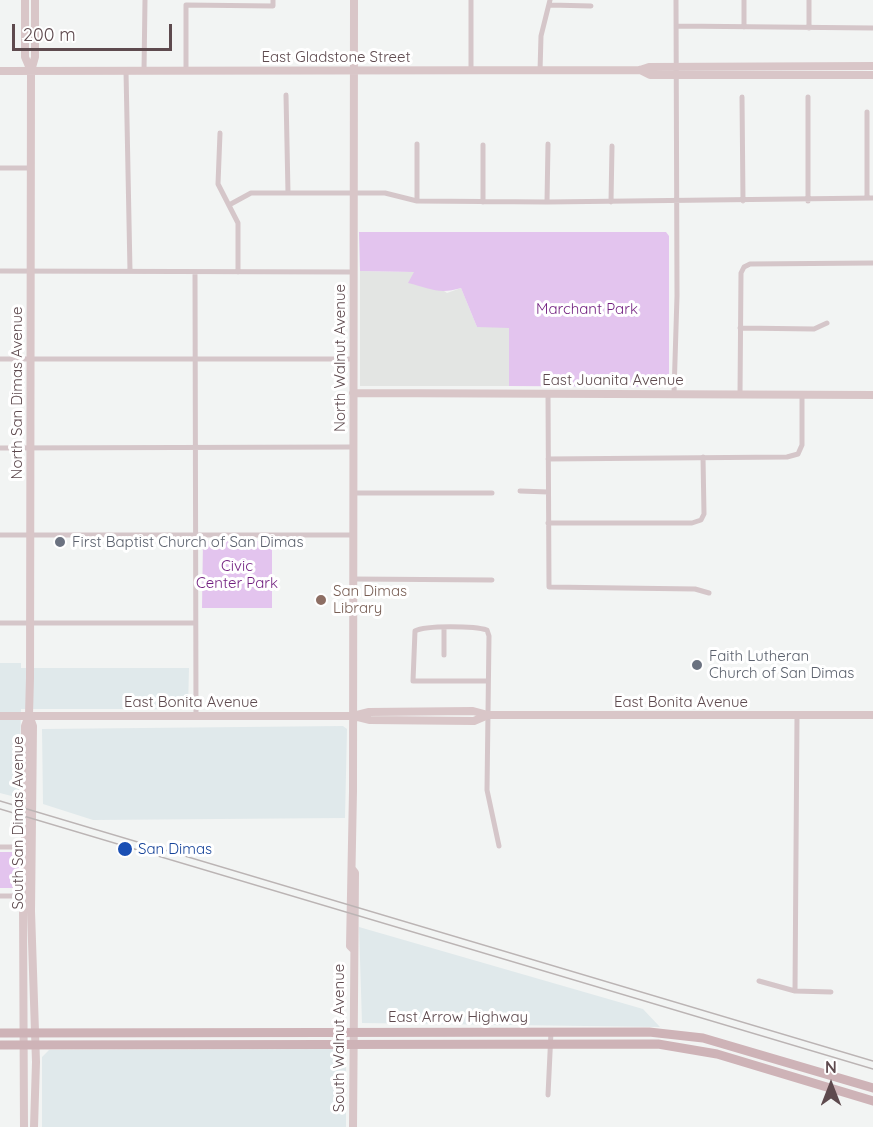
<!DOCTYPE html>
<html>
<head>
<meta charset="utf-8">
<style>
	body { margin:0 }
	#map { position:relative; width:873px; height:1127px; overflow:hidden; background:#f2f4f3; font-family:Quicksand,sans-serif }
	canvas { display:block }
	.north { position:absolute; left:801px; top:1055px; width:60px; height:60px; -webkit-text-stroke:4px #fff; paint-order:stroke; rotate:0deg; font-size:16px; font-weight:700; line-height:24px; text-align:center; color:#5e4a4e }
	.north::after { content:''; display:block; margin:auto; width:21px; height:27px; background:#5e4a4e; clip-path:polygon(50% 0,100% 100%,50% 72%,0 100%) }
	.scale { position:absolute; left:12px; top:24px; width:160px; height:27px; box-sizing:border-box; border:3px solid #5e4a4e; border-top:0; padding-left:8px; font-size:18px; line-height:21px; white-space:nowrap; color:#5e4a4e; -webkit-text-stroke:4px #fff; paint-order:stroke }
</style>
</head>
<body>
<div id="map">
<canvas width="873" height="1127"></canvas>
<div class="north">N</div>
<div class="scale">200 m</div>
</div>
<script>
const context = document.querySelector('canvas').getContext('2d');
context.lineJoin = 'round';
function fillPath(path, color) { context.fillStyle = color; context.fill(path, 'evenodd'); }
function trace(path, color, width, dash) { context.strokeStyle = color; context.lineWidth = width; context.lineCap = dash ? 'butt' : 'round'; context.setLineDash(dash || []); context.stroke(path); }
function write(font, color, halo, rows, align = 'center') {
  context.font = font + ' Quicksand,sans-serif'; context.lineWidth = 6; context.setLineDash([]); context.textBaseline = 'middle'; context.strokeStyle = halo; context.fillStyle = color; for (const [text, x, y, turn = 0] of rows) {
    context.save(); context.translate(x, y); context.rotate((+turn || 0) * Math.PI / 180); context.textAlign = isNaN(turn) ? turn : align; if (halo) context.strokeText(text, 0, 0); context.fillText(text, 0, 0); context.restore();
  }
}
const commercial = new Path2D(`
	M0 663H21V668H189L188 709H21L19 798 0 793Z
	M343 726 347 729 345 818 93 820 43 804 42 729Z
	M359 927 643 1009 660 1027 362 1023Z
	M340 1049 346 1055V1127H42V1057L49 1050Z`);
const education = new Path2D(`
	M360 271 415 272 447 293 461 288 477 327H509V386H360Z`);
const green = new Path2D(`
	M359 232H666L669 236V384L664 387 509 386V328L477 327 461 288C439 295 429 288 408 283L414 272 360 271Z
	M203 541H272V608H202Z
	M0 852H15L19 859 20 882 13 888H0Z`);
const street = new Path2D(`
	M471 0V71
	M550 5 591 6
	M676 26 873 28
	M744 27V0
	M809 28V0
	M126 71 130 271
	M144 71 145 0
	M186 71V5L273 6V0
	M540 71 541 36 550 0
	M286 95 288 193
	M742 97 743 201
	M867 112V198
	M220 133 218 184 238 223V272
	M417 144V201
	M483 145V202
	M0 168H31
	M808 201V97
	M547 202 548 144
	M611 202 612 146
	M229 205 251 193H385L417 201 547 202 873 198
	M0 271 353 272
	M195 272 196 716
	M740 328 814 329 827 323
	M0 359H354
	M548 393 549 587 695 589 709 593
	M674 393 677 296 676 0
	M740 394 741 273 744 267 750 264 873 263
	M0 448 353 447
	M548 459 787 457 798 454 802 445V394
	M520 491 548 492
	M353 493H492
	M548 523H692L701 520 704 514 703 457
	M0 535H354
	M353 579 492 580
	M0 623H195
	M444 628V655
	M488 681H413L415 631C426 625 475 626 487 630L489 636 487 790 499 846
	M0 847H16L25 853
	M0 896H27
	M759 981 795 991 831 992
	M795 991 797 716
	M548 1095 551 1032`);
const secondary = new Path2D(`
	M25 0V57L31 71
	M640 70 650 75H873
	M0 71 640 70 649 67 873 66
	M353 393 873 395
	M29 715 33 726 31 911 36 1062 34 1127
	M0 716H353L369 712 473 711 488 715H873
	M354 716 370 720 474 721 488 715
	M352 869 355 873 353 1127
	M353 949 350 946 353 791 354 0
	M24 1127 23 904 25 886V726L29 715 30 678 31 71 35 57V0`);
const primary = new Path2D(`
	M0 1033 649 1032 703 1038 873 1088
	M0 1045 658 1044 717 1054 873 1101`);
const tram = new Path2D(`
	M0 809 873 1069`);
const rail = new Path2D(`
	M0 801 873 1061`);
const markers = [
	[60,542,6,"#6b7280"],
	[321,600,6,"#8d6e63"],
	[697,665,6,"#6b7280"],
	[125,849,8,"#1a4fb4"]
];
const streetNames = [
	["East Gladstone Street",336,57],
	["North Walnut Avenue",340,358,-90],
	["East Juanita Avenue",613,380],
	["North San Dimas Avenue",17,393,-90],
	["East Bonita Avenue",191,702],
	["East Bonita Avenue",681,702],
	["South San Dimas Avenue",18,823,-90],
	["East Arrow Highway",458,1017],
	["South Walnut Avenue",339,1038,-90]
];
const parkNames = [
	["Marchant Park",587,309],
	["Civic",237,566],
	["Center Park",237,583]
];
const worshipNames = [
	["First Baptist Church of San Dimas",72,542],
	["Faith Lutheran",709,656],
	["Church of San Dimas",709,673]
];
const educationNames = [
	["San Dimas",333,591],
	["Library",333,608]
];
const transitNames = [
	["San Dimas",138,849]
];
fillPath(commercial, '#e0e9eb');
fillPath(education, '#e3e5e3');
fillPath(green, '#e3c4ee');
trace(street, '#d5c6c9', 5);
trace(secondary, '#d9c6c8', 8);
trace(primary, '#ceb3b7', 9);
trace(tram, '#bbb4b4', 1.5);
trace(rail, '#bbb4b4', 1.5);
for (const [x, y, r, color] of markers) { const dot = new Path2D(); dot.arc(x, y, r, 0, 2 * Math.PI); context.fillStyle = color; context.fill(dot); trace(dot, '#fff', 2); }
write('15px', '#5e4a4e', '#fff', streetNames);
write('15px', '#701d7e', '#fff', parkNames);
write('15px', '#5b616d', '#fff', worshipNames, 'left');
write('15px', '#785e54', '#fff', educationNames, 'left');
write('15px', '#164399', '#fff', transitNames, 'left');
</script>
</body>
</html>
